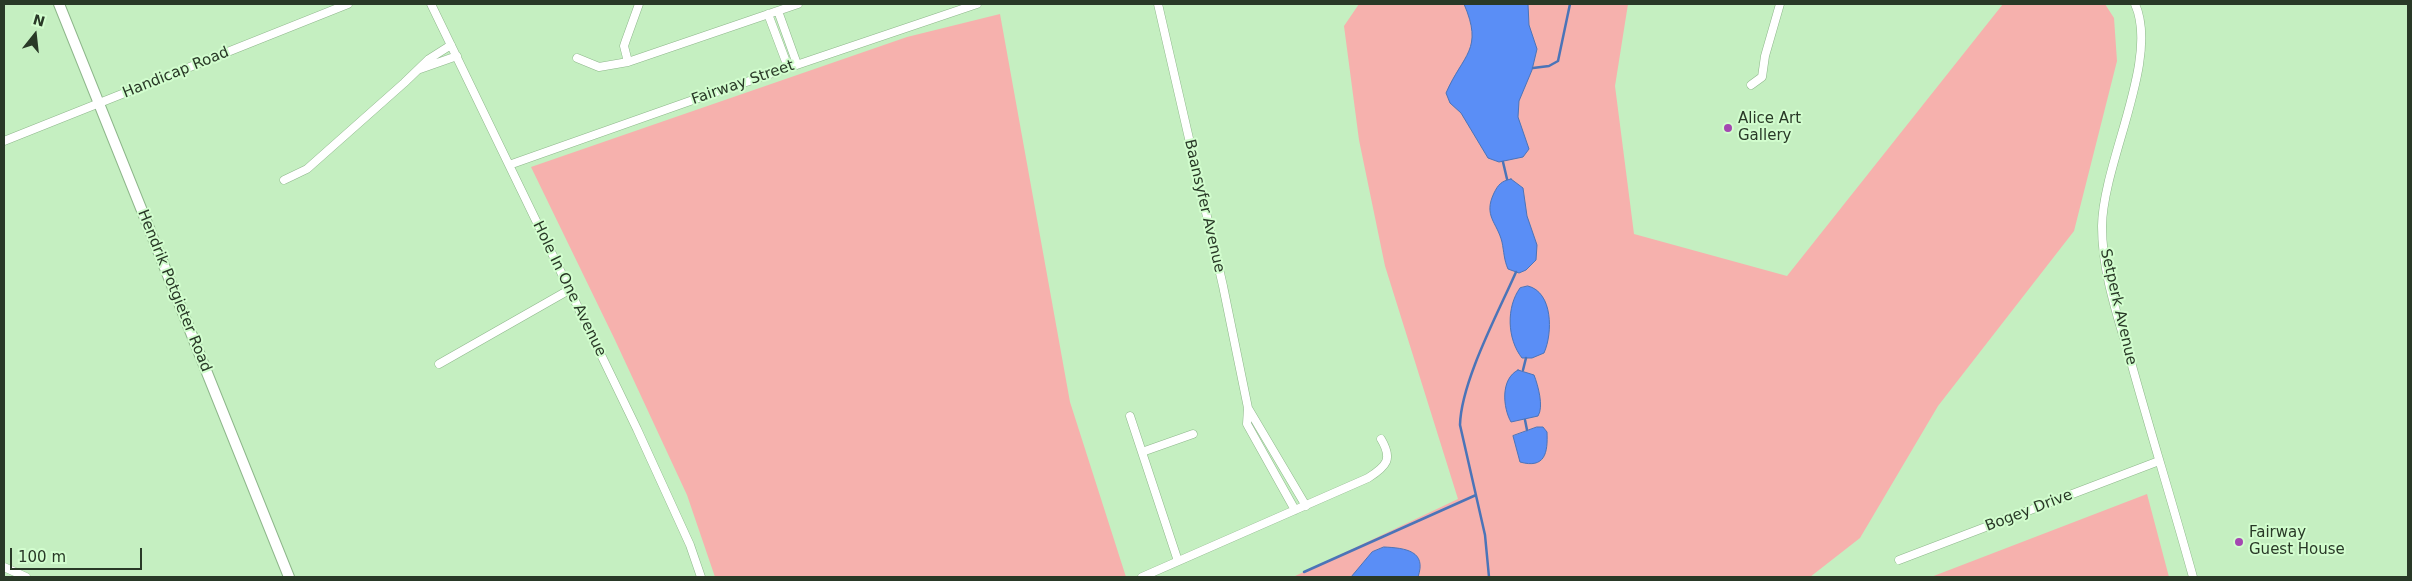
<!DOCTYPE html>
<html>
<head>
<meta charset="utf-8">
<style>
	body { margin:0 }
	#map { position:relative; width:2412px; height:581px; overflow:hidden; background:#c5efc1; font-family:"DejaVu Sans",sans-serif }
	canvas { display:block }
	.frame { position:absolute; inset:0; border:5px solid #293927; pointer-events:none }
	.north { position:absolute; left:10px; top:10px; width:50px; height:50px; -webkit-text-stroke:4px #d2fdce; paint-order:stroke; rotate:16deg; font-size:14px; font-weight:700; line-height:20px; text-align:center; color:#293927 }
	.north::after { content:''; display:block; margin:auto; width:18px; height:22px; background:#293927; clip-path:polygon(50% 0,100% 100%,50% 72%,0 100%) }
	.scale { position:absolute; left:10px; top:548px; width:132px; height:22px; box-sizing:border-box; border:2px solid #293927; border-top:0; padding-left:6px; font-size:15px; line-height:18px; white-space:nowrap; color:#293927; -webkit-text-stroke:4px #d2fdce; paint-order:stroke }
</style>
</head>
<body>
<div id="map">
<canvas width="2412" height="581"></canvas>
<div class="frame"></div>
<div class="north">N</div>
<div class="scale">100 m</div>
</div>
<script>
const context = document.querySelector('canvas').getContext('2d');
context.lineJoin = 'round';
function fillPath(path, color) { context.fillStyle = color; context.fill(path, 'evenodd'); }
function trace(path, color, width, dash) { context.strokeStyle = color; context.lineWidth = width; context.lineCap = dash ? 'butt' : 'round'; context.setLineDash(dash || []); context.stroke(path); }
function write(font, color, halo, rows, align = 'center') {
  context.font = font + ' "DejaVu Sans",sans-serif'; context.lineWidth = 4; context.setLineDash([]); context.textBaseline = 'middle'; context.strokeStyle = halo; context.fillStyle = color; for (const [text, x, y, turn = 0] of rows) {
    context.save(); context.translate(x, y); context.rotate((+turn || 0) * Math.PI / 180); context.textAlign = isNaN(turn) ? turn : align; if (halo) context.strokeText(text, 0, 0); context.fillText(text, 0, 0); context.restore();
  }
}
const green = new Path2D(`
	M1359 4H1628L1615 86 1634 234 1787 276 2003 4H2105L2114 18 2117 61 2074 231 1938 406 1860 538 1810 577H1293L1458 499 1385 266 1359 140 1344 26Z
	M1000 14 1070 402 1126 577H715L687 495 615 340 531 167 907 37Z
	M2147 494 2169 577H1931Z`);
const water = new Path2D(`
	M1464 4H1528L1529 25 1537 49 1532 70 1519 101 1518 117 1529 149 1523 157 1499 162 1488 158 1461 113 1450 103 1446 93C1463 54 1484 50 1464 4Z
	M1511 179 1523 188 1527 216 1537 245 1536 260 1526 270 1519 273 1508 269C1504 260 1504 252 1502 242 1497 222 1483 216 1494 193 1498 185 1501 181 1511 179Z
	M1528 286C1553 292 1553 333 1544 353L1532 358H1522C1507 339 1506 307 1520 288Z
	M1518 370 1534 375C1538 385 1544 407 1538 416L1511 422C1503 408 1500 379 1518 370Z
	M1537 427H1543L1547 432C1548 453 1545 469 1520 462L1513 436Z
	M1384 547C1406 548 1427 551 1418 577H1351L1372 552Z`);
const stream = new Path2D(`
	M1533 68 1549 66 1558 61 1570 4
	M1503 162 1507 179
	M1523 370 1526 358
	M1525 420 1527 430
	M1304 572 1476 495
	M1489 577 1485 535 1460 425C1461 382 1498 313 1516 272`);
const minor = new Path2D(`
	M431 4 637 429 690 545 701 577
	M639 4 626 40 624 46 628 62 798 4
	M1158 4 1223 286 1248 408 1247 424 1295 510
	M2135 4C2160 59 2103 162 2102 226 2102 273 2118 317 2131 362 2151 434 2173 505 2193 577
	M778 11 797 64
	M768 14 788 67
	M577 58 599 67 628 62
	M420 69 457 56
	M1751 85 1762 77 1765 56 1780 4
	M4 141 348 4
	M509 165 693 100 977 4
	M284 180 307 169 404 83 429 59 451 45
	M439 364 569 290
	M1248 408 1306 506
	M1130 416 1178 561
	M1142 452 1193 434
	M1899 560 2159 461
	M4 567 26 577
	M1142 577 1368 478C1387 466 1393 459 1381 439`);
const secondary = new Path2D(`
	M59 4 289 577`);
const markers = [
	[1728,128,5,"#a447b1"],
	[2239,542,5,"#a447b1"]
];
const streetNames = [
	["Handicap Road",176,73,-22],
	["Fairway Street",743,83,-19],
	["Baansyfer Avenue",1204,206,77],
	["Hole In One Avenue",569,289,64],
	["Hendrik Potgieter Road",174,291,68],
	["Setperk Avenue",2118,307,77],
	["Bogey Drive",2029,511,-21]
];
const poiNames = [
	["Alice Art",1738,119],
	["Gallery",1738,136],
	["Fairway",2249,533],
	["Guest House",2249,550]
];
fillPath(green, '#f6b1ad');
fillPath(water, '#5a8ef6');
trace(water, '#4b74b8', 1);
trace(stream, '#4b74b8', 2.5);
trace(minor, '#8eb78b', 9);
trace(secondary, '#8eb78b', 12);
trace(minor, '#fff', 8);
trace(secondary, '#fff', 10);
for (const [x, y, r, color] of markers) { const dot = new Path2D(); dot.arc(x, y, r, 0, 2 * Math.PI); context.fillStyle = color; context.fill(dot); trace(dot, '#d2fdce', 2); }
write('15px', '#293927', '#d2fdce', streetNames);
write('15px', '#293927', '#d2fdce', poiNames, 'left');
</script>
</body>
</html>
